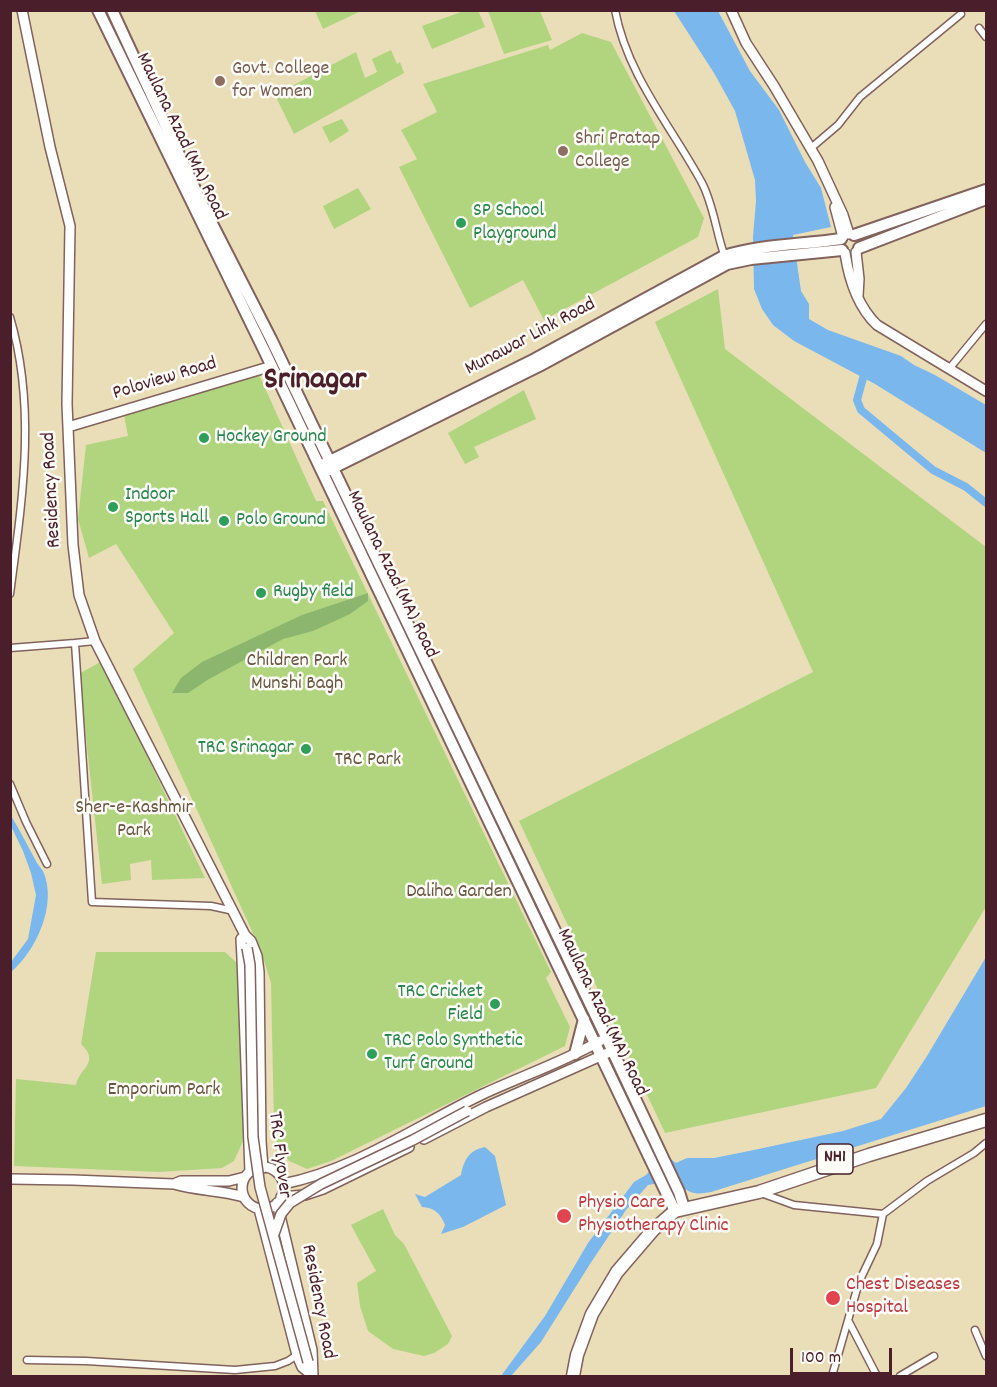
<!DOCTYPE html>
<html>
<head>
<meta charset="utf-8">
<style>
	body { margin:0 }
	#map { position:relative; width:997px; height:1387px; overflow:hidden; background:#eadeb9; font-family:Dekko,sans-serif }
	canvas { display:block }
	.frame { position:absolute; inset:0; border:12px solid #4a1f2b; pointer-events:none }
	.scale { position:absolute; left:790px; top:1348px; width:102px; height:27px; box-sizing:border-box; border:3px solid #4a1f2b; border-top:0; padding-left:8px; font-size:18px; line-height:21px; white-space:nowrap; color:#4a1f2b; -webkit-text-stroke:4px #fdfcf7; paint-order:stroke }
</style>
</head>
<body>
<div id="map">
<canvas width="997" height="1387"></canvas>
<div class="frame"></div>
<div class="scale">100 m</div>
</div>
<script>
const context = document.querySelector('canvas').getContext('2d');
context.lineJoin = 'round';
function fillPath(path, color) { context.fillStyle = color; context.fill(path, 'evenodd'); }
function trace(path, color, width, dash) { context.strokeStyle = color; context.lineWidth = width; context.lineCap = dash ? 'butt' : 'round'; context.setLineDash(dash || []); context.stroke(path); }
function write(font, color, halo, rows, align = 'center') {
  context.font = font + ' Dekko,sans-serif'; context.lineWidth = 5; context.setLineDash([]); context.textBaseline = 'middle'; context.strokeStyle = halo; context.fillStyle = color; for (const [text, x, y, turn = 0] of rows) {
    context.save(); context.translate(x, y); context.rotate((+turn || 0) * Math.PI / 180); context.textAlign = isNaN(turn) ? turn : align; if (halo) context.strokeText(text, 0, 0); context.fillText(text, 0, 0); context.restore();
  }
}
const green = new Path2D(`
	M478 10 485 27 432 49 422 26 464 11Z
	M315 11H361L323 29Z
	M488 11H540L552 40 504 54Z
	M582 33 611 42 704 218 698 237 544 320 523 280 470 308 399 167 417 159 401 130 437 112 423 84 548 45 550 50Z
	M391 50 397 64 400 62 404 73 294 134 275 95 356 52 365 78 377 72 372 59Z
	M342 119 349 131 330 143 322 127Z
	M358 188 371 209 334 229 323 206Z
	M718 289 725 349 986 547V907L876 1088 665 1133 519 821 813 672 655 322Z
	M256 368 316 501H323L551 972 546 978 570 1027 565 1046 331 1161 307 1169 289 1161 277 1143 274 1124 271 983 261 951 133 669 174 633 116 544 89 558 78 519 86 445 128 436 123 410Z
	M524 390 536 419 474 447 479 457 465 464 448 433Z
	M102 661 205 878 152 880 151 860 130 864 131 880 102 884 79 674Z
	M96 952H225L240 966 244 1139 234 1161 222 1168 159 1172 14 1166 16 1079 76 1085C79 1068 101 1063 81 1044Z
	M383 1209 395 1235 404 1244 452 1336 448 1344 434 1353 424 1356 393 1349 368 1331 360 1306 357 1283 376 1271 351 1225Z`);
const forest = new Path2D(`
	M368 593V601L350 614 313 631 283 639 209 679 188 693H172L181 678 202 662 302 615Z`);
const water = new Path2D(`
	M674 11H718L750 71 779 110 805 162 821 188 831 227 793 235 801 291 809 304V319L828 330 901 356 914 365 935 375 986 405V453L875 384 794 341 773 325 762 309 754 289 753 237 756 201 755 180 735 111 714 73Z
	M10 814C20 830 28 847 37 863 39 866 41 868 43 871 58 904 36 951 11 972V962L28 939 36 895 31 873 23 851 11 826Z
	M986 957V1106L711 1192C695 1195 687 1194 677 1180L648 1185 626 1210 590 1264 541 1342 511 1376H501L545 1316 588 1243 634 1182 646 1175 665 1155 676 1163 687 1158H714L749 1151 843 1131 881 1119 906 1088 927 1056Z
	M485 1147 495 1156 506 1205 463 1227 441 1234 445 1225C440 1213 435 1208 422 1207L415 1194 425 1197 461 1175C464 1160 469 1150 485 1147Z`);
const canal = new Path2D(`
	M865 371 857 400 861 410 933 470 966 487 986 503`);
const street = new Path2D(`
	M615 10C627 75 671 126 702 183 714 206 716 233 725 257
	M979 28 986 37
	M811 148 838 125 860 97 961 14
	M10 317C37 409 22 501 10 594
	M949 369 986 324
	M95 641 75 643 92 902 211 906 234 911
	M10 648 75 643
	M10 784 26 822 47 864
	M761 1193 794 1205 883 1214 877 1244 859 1282 832 1376
	M883 1214 927 1181 974 1153 986 1143
	M849 1322 877 1376
	M975 1330 986 1356
	M27 1360 86 1361 235 1370 275 1366 288 1361 297 1355
	M900 1376 934 1356`);
const secondary = new Path2D(`
	M22 10 50 147 70 226 67 404 73 545 79 595 95 641 245 935 251 941 257 956 259 972 261 1141 263 1168
	M731 10 746 43 774 86 818 161 843 215 849 234
	M835 207 843 237
	M856 252 859 279 858 296
	M845 253C849 279 857 306 877 325L986 391
	M68 427 272 366
	M245 935 241 939 242 958 250 1172
	M424 1139 486 1107 612 1051
	M242 1188a21 21 0 1 1 42 0a21 21 0 1 1-42 0Z
	M10 1179 73 1180 174 1184C197 1191 221 1190 244 1197
	M176 1183 181 1181H229L245 1177
	M283 1184C355 1170 418 1125 483 1094 522 1076 563 1062 600 1041
	M281 1197 305 1195 323 1189 409 1147
	M277 1203 312 1350 313 1376
	M259 1209 297 1355 302 1367 313 1376`);
const primary = new Path2D(`
	M98 10 264 350 675 1211
	M112 10 203 206 271 339 606 1037 679 1192 684 1208
	M854 235 986 190
	M859 248 986 199
	M324 464 535 359 724 256C762 244 802 245 841 239
	M327 471 539 366 727 264 751 259 842 250
	M575 1054 584 1019`);
const highway = new Path2D(`
	M573 1376 577 1355 592 1314 617 1272 653 1230 675 1211 759 1192 869 1155 986 1120`);
const secondaryBridge = new Path2D(`
	M247 948 250 965 253 1137 260 1187 308 1362
	M274 1234 281 1214 290 1203 321 1184 413 1140 467 1111`);
const markers = [
	[220,81,6,"#8d6e63"],
	[563,151,6,"#8d6e63"],
	[461,223,6,"#2e9e5b"],
	[204,438,6,"#2e9e5b"],
	[113,507,6,"#2e9e5b"],
	[224,521,6,"#2e9e5b"],
	[261,593,6,"#2e9e5b"],
	[306,749,6,"#2e9e5b"],
	[495,1004,6,"#2e9e5b"],
	[372,1054,6,"#2e9e5b"],
	[564,1216,8,"#e0444e"],
	[833,1298,8,"#e0444e"]
];
const shields = [
	[835,1159,36]
];
const shieldNames = [
	["NH1",835,1159]
];
const educationNames = [
	["Govt. College",232,70],
	["for Women",232,93],
	["Shri Pratap",575,140],
	["College",575,163]
];
const streetNames = [
	["Maulana Azad (MA) Road",180,137,64],
	["Munawar Link Road",531,338,-28],
	["Poloview Road",165,380,-17],
	["Residency Road",53,490,-93],
	["Maulana Azad (MA) Road",391,575,64],
	["Maulana Azad (MA) Road",601,1013,64],
	["TRC Flyover",278,1155,83],
	["Residency Road",317,1302,79]
];
const leisureNames = [
	["SP School",473,212],
	["Playground",473,235],
	["Hockey Ground",216,438],
	["Indoor",125,496],
	["Sports Hall",125,519],
	["Polo Ground",236,521],
	["Rugby field",273,593],
	["TRC Srinagar",294,749,"right"],
	["TRC Cricket",483,993,"right"],
	["Field",483,1016,"right"],
	["TRC Polo Synthetic",384,1042],
	["Turf Ground",384,1065]
];
const parkNames = [
	["Children Park",297,662],
	["Munshi Bagh",297,685],
	["TRC Park",368,761],
	["Sher-e-Kashmir",134,809],
	["Park",134,832],
	["Daliha Garden",459,893],
	["Emporium Park",164,1091]
];
const healthNames = [
	["Physio Care",578,1204],
	["Physiotherapy Clinic",578,1227],
	["Chest Diseases",846,1286],
	["Hospital",846,1309]
];
const townNames = [
	["Srinagar",315,383]
];
fillPath(green, '#b0d57e');
fillPath(forest, '#8cb66d');
fillPath(water, '#7ab7ed');
trace(canal, '#7ab7ed', 8);
trace(street, '#82625d', 9);
trace(secondary, '#82625d', 12);
trace(primary, '#82625d', 14);
trace(highway, '#82625d', 15);
trace(street, '#fff', 6);
trace(secondary, '#fff', 9);
trace(primary, '#fff', 10);
trace(highway, '#fff', 12);
trace(secondaryBridge, '#82625d', 12, []);
trace(secondaryBridge, '#fff', 9);
for (const [x, y, r, color] of markers) { const dot = new Path2D(); dot.arc(x, y, r, 0, 2 * Math.PI); context.fillStyle = color; context.fill(dot); trace(dot, '#fdfcf7', 2); }
for (const [x, y, w] of shields) { const box = new Path2D(); box.roundRect(x - w / 2, y - 15, w, 30, 4.5); context.fillStyle = '#fdfcf7'; context.fill(box); trace(box, '#4a1f2b', 1.5); }
write('bold 18px', '#4a1f2b', null, shieldNames);
write('20px', '#785e54', '#fdfcf7', educationNames, 'left');
write('20px', '#4a1f2b', '#fdfcf7', streetNames);
write('20px', '#27864d', '#fdfcf7', leisureNames, 'left');
write('20px', '#695644', '#fdfcf7', parkNames);
write('20px', '#be3a42', '#fdfcf7', healthNames, 'left');
write('bold 32px', '#4a1f2b', '#fdfcf7', townNames);
</script>
</body>
</html>
